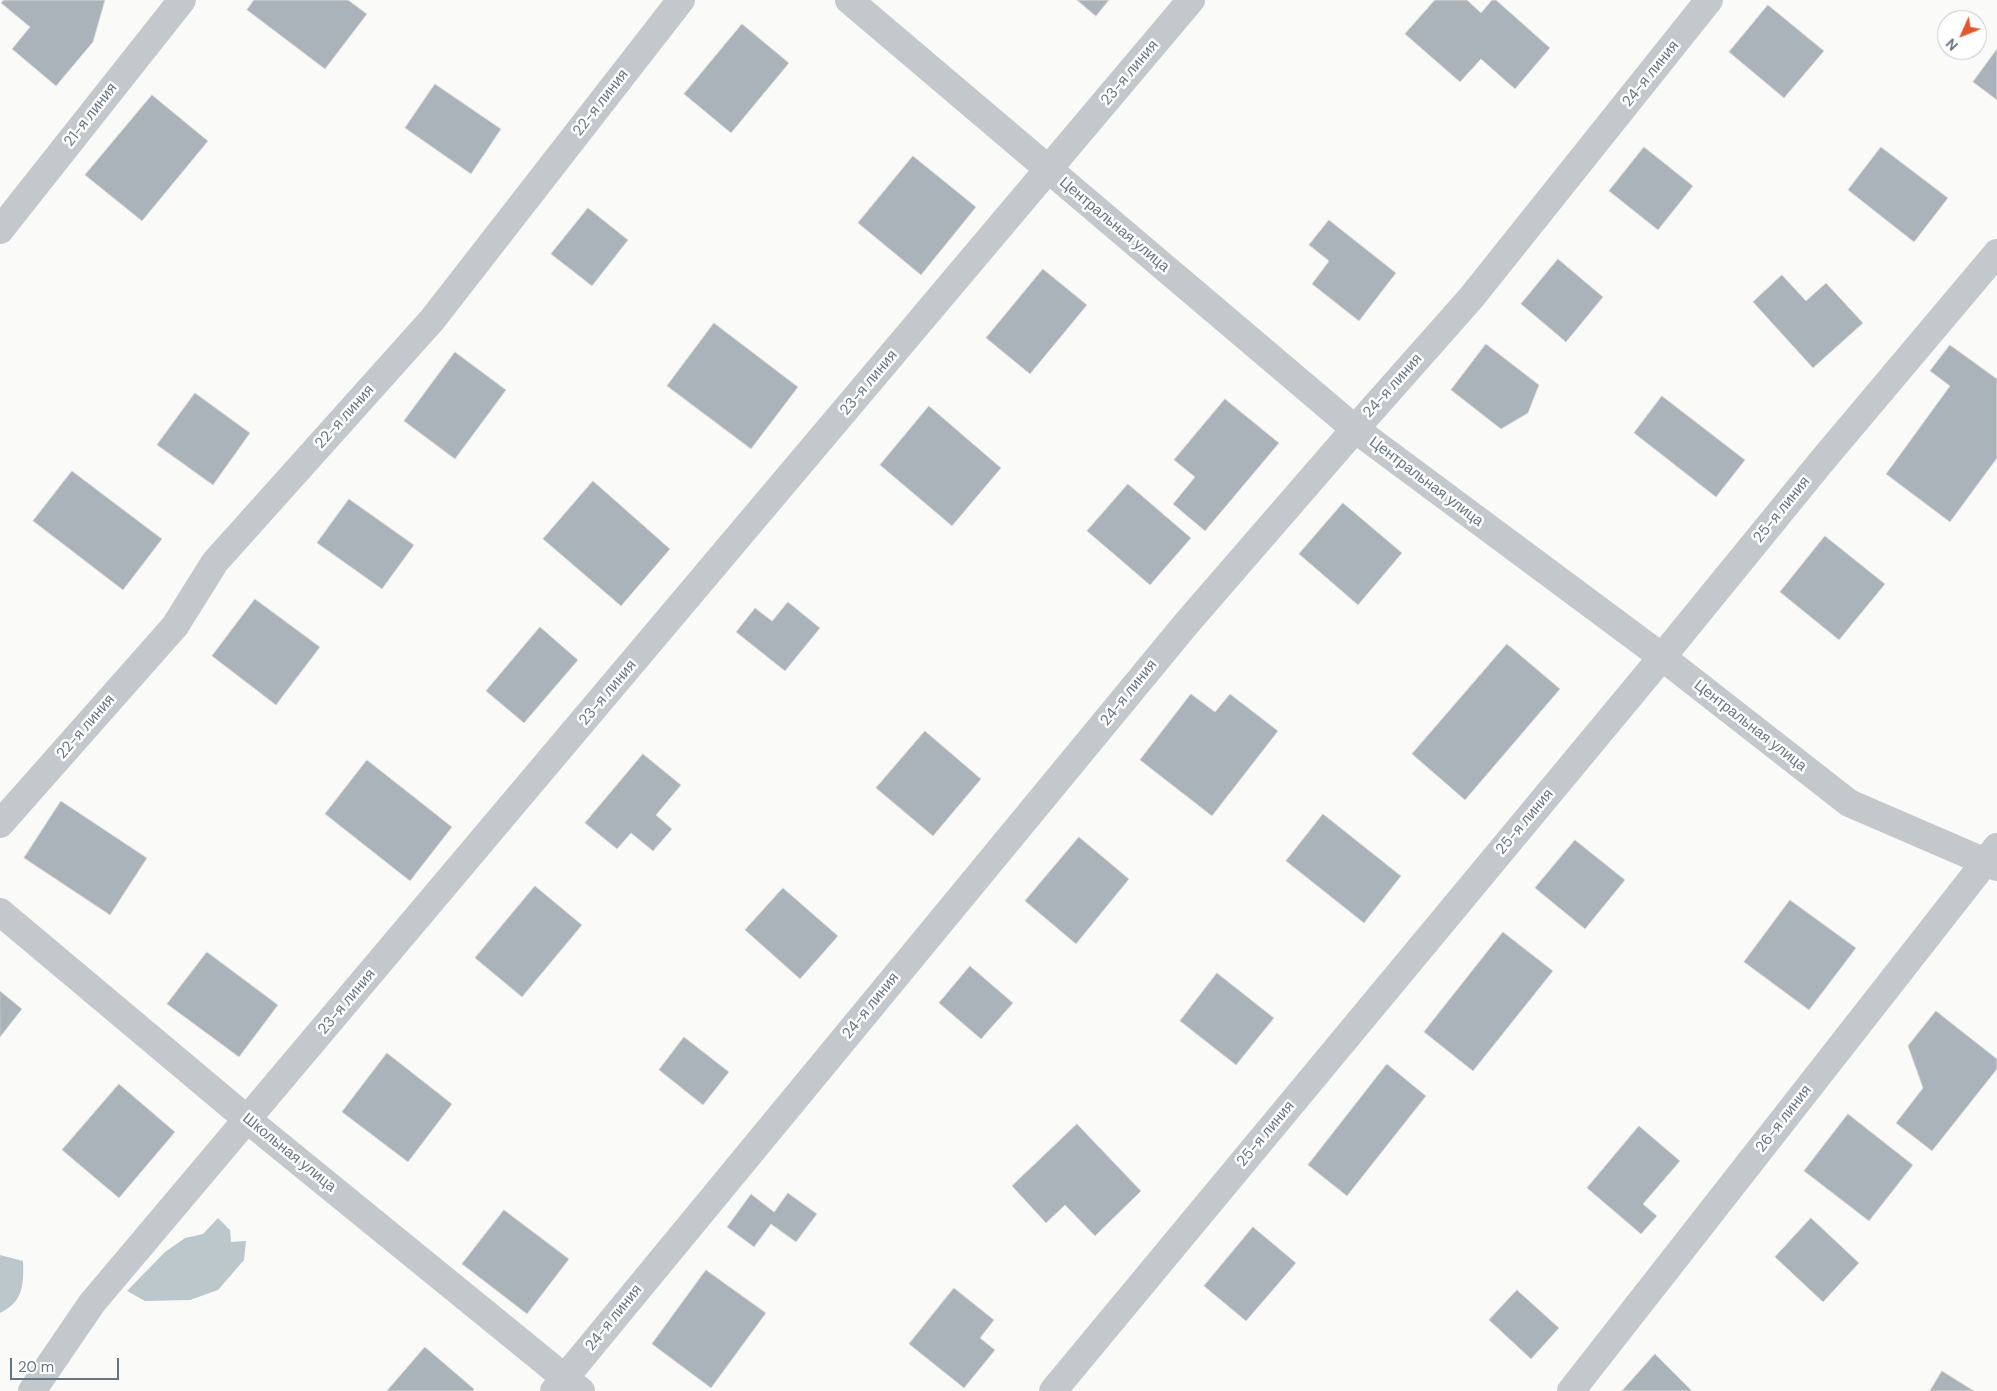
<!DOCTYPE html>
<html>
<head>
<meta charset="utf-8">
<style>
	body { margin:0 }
	#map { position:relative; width:1997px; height:1391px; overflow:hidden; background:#fafaf8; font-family:"DM Sans",sans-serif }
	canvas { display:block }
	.north { position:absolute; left:1937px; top:10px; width:50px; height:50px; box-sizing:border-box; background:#fff; border:1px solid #c1c8cd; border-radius:50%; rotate:226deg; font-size:14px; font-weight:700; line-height:20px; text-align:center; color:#657683 }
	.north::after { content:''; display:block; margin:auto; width:18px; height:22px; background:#e4572e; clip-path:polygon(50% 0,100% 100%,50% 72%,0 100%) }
	.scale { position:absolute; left:10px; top:1358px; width:109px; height:22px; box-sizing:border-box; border:2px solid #657683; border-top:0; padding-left:6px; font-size:15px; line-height:18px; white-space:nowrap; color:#657683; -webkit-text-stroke:4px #fff; paint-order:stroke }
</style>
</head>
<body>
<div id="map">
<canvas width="1997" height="1391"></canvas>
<div class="north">N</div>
<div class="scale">20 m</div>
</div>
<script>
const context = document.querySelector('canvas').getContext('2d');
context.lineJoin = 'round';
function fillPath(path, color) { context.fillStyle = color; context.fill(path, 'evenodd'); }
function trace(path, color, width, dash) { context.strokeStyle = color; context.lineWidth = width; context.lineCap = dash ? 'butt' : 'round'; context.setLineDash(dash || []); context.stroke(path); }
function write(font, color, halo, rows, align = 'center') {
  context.font = font + ' "DM Sans",sans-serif'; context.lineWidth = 5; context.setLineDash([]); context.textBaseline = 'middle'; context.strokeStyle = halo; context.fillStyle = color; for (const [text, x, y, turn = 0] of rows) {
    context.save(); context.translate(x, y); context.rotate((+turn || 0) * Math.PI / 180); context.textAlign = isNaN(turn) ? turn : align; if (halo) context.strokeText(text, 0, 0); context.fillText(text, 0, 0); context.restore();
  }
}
const water = new Path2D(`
	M218 1218 230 1230 231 1242 246 1241 244 1260 218 1290 190 1300 145 1301 127 1291 165 1252 185 1238 203 1234Z
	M0 1255 23 1261C24 1285 23 1302 0 1313Z`);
const building = new Path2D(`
	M4 0H105L93 42 56 86 12 49 30 27 1 3Z
	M254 0H348L367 14 325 69 247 10Z
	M1077 0H1109L1096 16Z
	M1435 0H1467L1481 13 1492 0H1496L1550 48 1515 89 1481 59 1460 82 1405 34Z
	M1768 5 1824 51 1784 98 1729 52Z
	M742 24 789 63 731 133 684 94Z
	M1997 49V100L1973 82Z
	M435 84 501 129 471 174 405 128Z
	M152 95 208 141 142 221 85 175Z
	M1644 147 1693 186 1658 230 1609 191Z
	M1881 147 1948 198 1914 242 1848 190Z
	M913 156 976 207 921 275 858 223Z
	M588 208 628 240 592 286 551 254Z
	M1329 220 1396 273 1359 321 1312 284 1329 261 1309 245Z
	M1558 259 1603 297 1566 342 1521 304Z
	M1043 269 1087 305 1030 374 986 338Z
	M1782 275 1806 301 1826 283 1863 323 1813 368 1753 302Z
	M714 323 798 387 751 449 667 386Z
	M1486 344 1539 385 1528 413 1501 429 1451 390Z
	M1950 345 1997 379V458L1950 522 1886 474 1950 386 1930 371Z
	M455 352 506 390 455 459 404 421Z
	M195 393 250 433 213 485 157 445Z
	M1662 396 1745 460 1716 497 1634 433Z
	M1225 399 1279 443 1205 531 1173 504 1195 477 1174 460Z
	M929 406 1001 468 952 526 880 465Z
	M72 471 162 539 123 590 33 521Z
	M593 481 670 549 621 606 543 539Z
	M1128 484 1191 538 1150 585 1087 531Z
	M349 499 414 545 382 589 317 543Z
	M1343 503 1402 553 1358 605 1299 554Z
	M1825 536 1885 584 1839 640 1780 592Z
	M255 599 320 647 276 705 212 656Z
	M788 602 820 628 785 671 736 632 755 608 772 621Z
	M540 627 578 660 524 723 486 691Z
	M1507 644 1560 689 1465 800 1412 754Z
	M1191 694 1215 712 1230 694 1278 731 1212 816 1140 760Z
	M925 731 981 779 933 836 876 788Z
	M643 754 681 785 656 815 672 829 653 851 631 833 617 849 585 823Z
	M367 760 452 827 410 881 325 814Z
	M61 801 147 858 110 915 24 858Z
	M1323 814 1401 876 1364 923 1286 861Z
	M1079 837 1129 879 1076 944 1025 901Z
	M1575 840 1625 880 1585 929 1535 888Z
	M535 886 582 925 522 997 475 958Z
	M783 888 838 936 800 979 745 930Z
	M1790 900 1856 948 1809 1010 1744 962Z
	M1503 932 1553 971 1473 1071 1424 1032Z
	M207 952 278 1005 239 1057 167 1004Z
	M970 966 1013 1003 981 1039 939 1003Z
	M1217 973 1274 1018 1236 1065 1180 1021Z
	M0 991 22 1009 0 1037Z
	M1936 1011 1997 1059V1069L1932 1151 1896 1123 1923 1088 1908 1046Z
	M684 1037 729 1072 703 1105 659 1070Z
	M387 1053 452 1104 408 1162 342 1112Z
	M1387 1064 1426 1096 1347 1196 1308 1165Z
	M119 1084 175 1132 119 1198 62 1150Z
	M1848 1114 1913 1165 1869 1221 1804 1171Z
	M1077 1124 1141 1191 1095 1236 1065 1205 1046 1223 1012 1186Z
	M1639 1126 1680 1161 1643 1204 1657 1216 1641 1234 1587 1188Z
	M788 1193 817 1214 796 1242 771 1224 754 1247 727 1227 751 1194 774 1212Z
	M504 1210 569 1259 527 1314 462 1264Z
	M1811 1218 1859 1263 1823 1302 1775 1257Z
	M1253 1227 1296 1263 1246 1321 1204 1286Z
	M706 1270 766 1313 711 1388 652 1344Z
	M954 1288 994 1320 980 1338 995 1350 964 1388 909 1344Z
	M1517 1290 1559 1328 1531 1359 1489 1320Z
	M425 1347 474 1389 473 1391H387Z
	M1655 1354 1692 1391H1622Z
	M1942 1371 1974 1391H1930Z`);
const minor = new Path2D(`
	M849 0 1355 429 1662 657 1849 803 1997 867
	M0 230 182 0
	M0 824 175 626 215 562 432 320 681 0
	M0 912 248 1120 581 1391
	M32 1391 92 1303 1191 0
	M554 1391 1186 624 1355 429 1471 298 1709 0
	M1053 1391 1662 657 1821 462 1997 253
	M1571 1391 1997 847`);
const streetNames = [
	["23-я линия",1130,73,-50],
	["24-я линия",1651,74,-51],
	["22-я линия",601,103,-52],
	["21-я линия",91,115,-52],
	["Центральная улица",1114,225,40],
	["23-я линия",869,383,-50],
	["24-я линия",1393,386,-48],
	["22-я линия",345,417,-48],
	["Центральная улица",1426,482,37],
	["25-я линия",1782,510,-51],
	["23-я линия",608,693,-50],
	["24-я линия",1129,693,-51],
	["Центральная улица",1750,726,38],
	["22-я линия",86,727,-49],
	["25-я линия",1525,822,-50],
	["23-я линия",347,1002,-50],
	["24-я линия",871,1006,-51],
	["26-я линия",1784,1119,-52],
	["25-я линия",1266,1134,-50],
	["Школьная улица",289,1153,39],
	["24-я линия",614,1318,-51]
];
fillPath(water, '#bbc7cb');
fillPath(building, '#aab3b9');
trace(building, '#dcdcda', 1);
trace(minor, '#c3c8cc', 28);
write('15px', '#657683', '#fff', streetNames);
</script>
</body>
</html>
